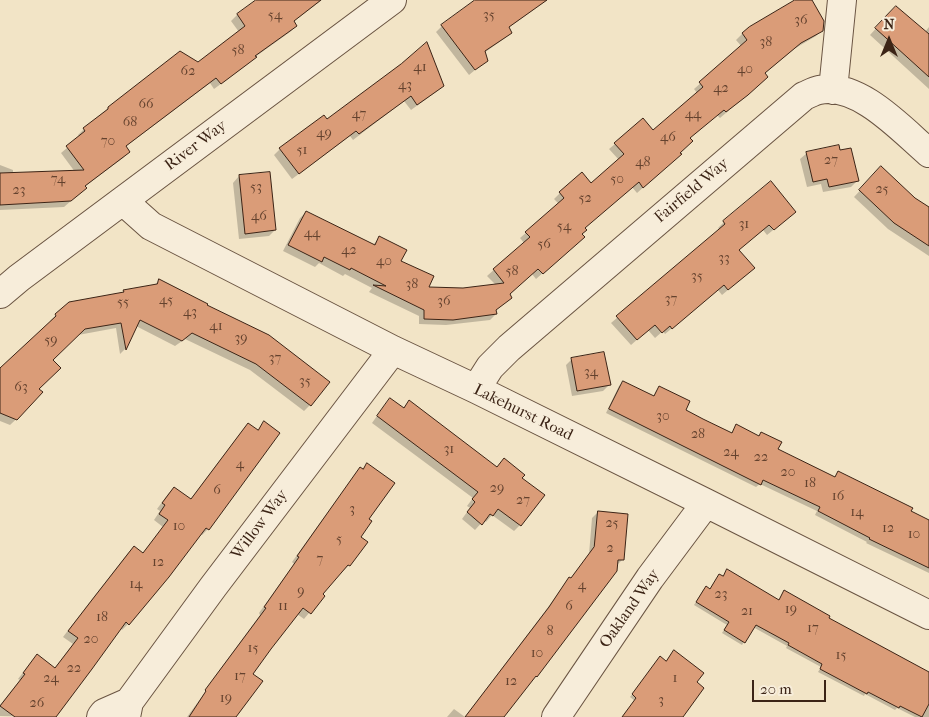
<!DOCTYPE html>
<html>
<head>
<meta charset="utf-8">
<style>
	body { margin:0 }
	#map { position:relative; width:929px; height:717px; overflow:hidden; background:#f2e4c6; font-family:"IM FELL French Canon",serif }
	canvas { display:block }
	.north { position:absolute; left:864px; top:15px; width:50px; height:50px; -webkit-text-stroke:4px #f7edda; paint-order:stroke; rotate:0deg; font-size:14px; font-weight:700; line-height:20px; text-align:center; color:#3c2416 }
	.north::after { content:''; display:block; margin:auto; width:18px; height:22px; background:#3c2416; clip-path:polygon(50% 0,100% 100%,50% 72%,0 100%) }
	.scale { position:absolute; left:752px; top:680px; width:74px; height:22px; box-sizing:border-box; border:2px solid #3c2416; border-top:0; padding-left:6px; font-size:15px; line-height:18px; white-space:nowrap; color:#3c2416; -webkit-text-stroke:4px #f7edda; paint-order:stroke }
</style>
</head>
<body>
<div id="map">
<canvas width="929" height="717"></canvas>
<div class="north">N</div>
<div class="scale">20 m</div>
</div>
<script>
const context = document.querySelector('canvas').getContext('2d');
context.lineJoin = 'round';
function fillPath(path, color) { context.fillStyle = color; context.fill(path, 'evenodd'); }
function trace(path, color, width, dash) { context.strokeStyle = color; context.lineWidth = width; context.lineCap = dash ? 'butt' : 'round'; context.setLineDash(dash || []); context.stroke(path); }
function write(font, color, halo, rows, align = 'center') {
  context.font = font + ' "IM FELL French Canon",serif'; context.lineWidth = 4.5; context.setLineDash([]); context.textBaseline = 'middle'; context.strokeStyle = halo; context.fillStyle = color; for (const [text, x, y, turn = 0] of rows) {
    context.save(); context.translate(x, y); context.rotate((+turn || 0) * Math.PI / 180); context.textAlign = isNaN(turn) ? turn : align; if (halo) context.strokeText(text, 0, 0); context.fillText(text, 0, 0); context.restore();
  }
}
const shadow = new Path2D(`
	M264 0H322L293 22 296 26 290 32 255 57 249 63 214 89 210 83 125 147 128 152 123 158 84 187 79 194 64 207 0 210V165L13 170V174L75 172 61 153 80 137 78 135 84 129 108 108 198 64 239 32 231 21 237 15 252 5Z
	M488 0H547L508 28 511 32 505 38 484 53 487 60 469 75 436 32 442 26Z
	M798 0H810L822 30 816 36 794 49 764 74 741 100 720 118 717 115 689 138 674 160 637 193 632 187 584 228 577 243 536 279 532 274 509 295 511 298 495 311 496 314 490 320 446 325 419 324V316L369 292 372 288 345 274 343 276 319 263 315 267 283 251 300 218 306 212 372 246 379 238 399 262 427 288 463 289 496 285 487 276 524 243 520 238 559 204 554 199 560 193 591 184 619 160 609 149 615 144 653 131 697 93 694 89 742 47 736 40 742 34 750 28Z
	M890 13 925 32 929 27V89L870 35Z
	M443 86 436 92 411 110 404 101 353 140 350 136 292 179 274 155 280 149 326 121Z
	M807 153 857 181 851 187 823 192 821 184 807 187 800 159Z
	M881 168 915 199 929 208V256L888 229 854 197Z
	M239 176 275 230 269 236 239 239 233 183Z
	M788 218 767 235 763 230 738 250 747 274 722 295 718 290 665 334 663 331 655 338 648 330 631 345 611 323 720 230 718 228 724 222Z
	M159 280 310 405 304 411 250 370 185 339 175 346 136 326 125 349 120 354 116 328 78 335 52 360 27 409 10 425 0 421V370L51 322 50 321 56 315 121 294 124 291 154 286Z
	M572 359 609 385 603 391 572 396 566 365Z
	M623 382 653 397 656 391 660 387 684 410 731 434 736 426 758 437 761 433 777 450 834 478 838 472 910 512 929 521V573L866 543 867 542 815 515 817 511 760 484 756 487 606 413 619 386Z
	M390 400 402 409 409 402 496 468 520 479V525L514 531 492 515 486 522 484 520 475 530 462 519 470 508 467 506 473 498 372 423 384 406Z
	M265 423 208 529 202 535 200 534 128 624 122 630 120 628 54 717 0 716V705L20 680 18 679 31 662 37 656 54 669 73 644 63 637 89 603 128 553 134 547 142 554 163 527 154 520 160 511 157 509 168 494 174 488 190 500 242 431 248 425 257 431Z
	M367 465V520L349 565 343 571H342L321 594 323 596 304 619 297 614 251 674 244 703 213 679 260 615 259 613 294 564 292 562 317 527 355 475Z
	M598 512 622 560 616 566 503 717H447L454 709 465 717 543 614 564 585 570 579 589 554 592 518Z
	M719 575 778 601 784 592 827 619 929 673V717H915L897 708 895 710 865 694 864 696 818 672 821 667 786 648 787 646 753 627 742 645 722 633 727 625 694 605 703 590 706 588 709 590Z
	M658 661 695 683 681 717H622L635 701 630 697Z
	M206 691 225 717H187Z`);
const building = new Path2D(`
	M256 0H321L294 21 297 26 255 56 257 57 221 84 216 78 126 146 130 152 85 186 87 188 71 201 0 205V173L84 170 66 146 85 131 83 128 108 109V107L180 51 198 62 245 26 237 14Z
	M475 0H547L509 27 512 33 485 51 488 61 475 70 441 25Z
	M795 0H812L824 21 823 31 801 43 765 73 768 77 748 95 726 112 724 110 690 138 693 141 680 153 682 154 643 188 639 182 585 228 587 230 582 234 585 237 543 274 538 269 510 294 512 298 496 310 497 314 453 320 424 319V310L373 285 386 286 351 268 350 270 324 257 322 262 288 245 306 211 375 245 379 236 407 250 401 261 434 276 429 287 463 288 504 283 493 269 530 237 525 232 564 198 559 192 582 172 591 183 624 154 614 143 643 118 653 130 703 87 699 82 747 40 742 33 749 27Z
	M896 6 929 34V77L875 28Z
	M427 42 444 86 417 105 411 96 359 134 356 131 299 174 279 148 324 115 327 119 401 64Z
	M839 145 840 150 851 148 859 181 829 187 827 179 813 182 806 152Z
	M881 166 915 198 929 207V246L894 223 859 190Z
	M270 172 276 230 245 234 239 175Z
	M771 181 796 212 774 230 769 225 739 250 755 268 728 290 724 285 672 329 670 326 662 333 655 325 637 340 616 316 725 224 723 221Z
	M159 279 208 304 207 305 269 335 330 382 311 406 256 364 192 333 182 341 140 320 126 350 121 323 85 329 53 360 61 368 39 389 43 392 17 420 0 413V368L56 316 55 314 69 302 124 292 123 290 157 284Z
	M604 352 611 385 577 391 571 358Z
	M623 381 654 396 659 386 690 401 686 410 703 419 732 433 736 424 759 436 761 432 782 442 778 449 835 477 838 471 913 508 911 511 929 520V568L869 539 870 538 818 511 820 507 763 480 761 485 609 409Z
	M390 398 404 408 409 400 497 467 504 458 525 475 522 478 545 495 521 526 498 509 493 516 490 514 482 525 467 512 475 502 472 499 478 492 377 416Z
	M264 421 280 433 209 530 206 528 169 577 129 625 126 622 92 669 56 717H15L0 706 25 674 23 673 37 654 55 668 78 638 68 631 95 596 134 546 143 553 168 520 159 514 165 505 162 503 174 487 191 499 248 423 258 430Z
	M367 463 395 483 369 519 372 521 361 537 368 542 350 566 348 565 323 594 325 596 311 614 303 608 271 649 253 674 263 681 236 717H189L206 691 205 690 266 608 264 607 299 557 297 556 360 467 363 469Z
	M598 511 628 514 624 560H618L617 571 537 677 536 676 504 717H465L549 607 569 577 571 578 594 547Z
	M727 569 779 600 784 590 830 616 829 618 929 672V704L922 717 900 706 899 708 868 692 867 694 820 669 822 664 788 645 789 643 756 625 745 643 724 630 729 622 696 602 706 586 710 589 719 574 723 576Z
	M674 650 704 673 697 682 704 688 683 717H622L636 698 632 694 660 656 666 661Z`);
const minor = new Path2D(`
	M833 90 842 0
	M123 201 151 226 393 350 476 389 706 503 929 615
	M0 294 19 278 392 0
	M476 389 490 367 509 348 804 96C809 94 814 91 819 90 859 82 901 129 929 153
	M101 717 104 713 129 702
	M126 717 129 702 213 587 393 350
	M556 717 650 578 706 503`);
const numberNames = [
	["54",275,16],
	["35",489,16],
	["36",801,21],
	["38",766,43],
	["58",238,51],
	["41",420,68],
	["40",745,70],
	["62",188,72],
	["43",405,86],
	["42",721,89],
	["66",146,105],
	["47",359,115],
	["44",693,115],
	["68",130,123],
	["49",324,134],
	["46",668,138],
	["70",108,142],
	["51",302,151],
	["27",831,161],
	["48",643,163],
	["74",58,180],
	["50",617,180],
	["53",256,188],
	["25",882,190],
	["23",19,191],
	["52",585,199],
	["46",259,217],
	["31",744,225],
	["54",564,227],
	["44",312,234],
	["56",544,245],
	["42",349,251],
	["33",724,259],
	["40",384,262],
	["58",512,272],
	["35",697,277],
	["38",412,285],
	["37",671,300],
	["45",166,301],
	["36",444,302],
	["55",123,303],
	["43",190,313],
	["41",216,327],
	["39",241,339],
	["59",51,341],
	["37",275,359],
	["34",591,373],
	["35",305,382],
	["63",21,388],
	["30",663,417],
	["28",698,435],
	["31",449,450],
	["24",731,453],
	["22",761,458],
	["4",240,465],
	["20",788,473],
	["18",810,484],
	["29",497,489],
	["6",217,491],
	["16",838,497],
	["27",523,501],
	["3",352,510],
	["14",857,513],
	["25",612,524],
	["10",179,527],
	["12",888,529],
	["10",914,535],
	["5",339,540],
	["2",610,549],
	["7",320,560],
	["12",158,563],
	["14",136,585],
	["4",582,586],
	["9",301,592],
	["23",721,595],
	["11",283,607],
	["6",569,607],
	["19",791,610],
	["21",747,612],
	["18",102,618],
	["17",813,629],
	["8",550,632],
	["20",91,640],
	["15",253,649],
	["10",537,654],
	["15",841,656],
	["22",74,669],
	["17",240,677],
	["24",51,679],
	["1",675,679],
	["12",511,682],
	["19",226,699],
	["3",661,701],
	["26",37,704]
];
const streetNames = [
	["River Way",196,146,-37],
	["Fairfield Way",692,191,-40],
	["Lakehurst Road",523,413,26],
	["Willow Way",260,525,-53],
	["Oakland Way",630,609,-55]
];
fillPath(shadow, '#0003');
fillPath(building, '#da9c78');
trace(building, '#3c2416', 1);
trace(minor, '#6a5442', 30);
trace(minor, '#f7edda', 28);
write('14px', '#64422e', null, numberNames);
write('16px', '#3c2416', '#f7edda', streetNames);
</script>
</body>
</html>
